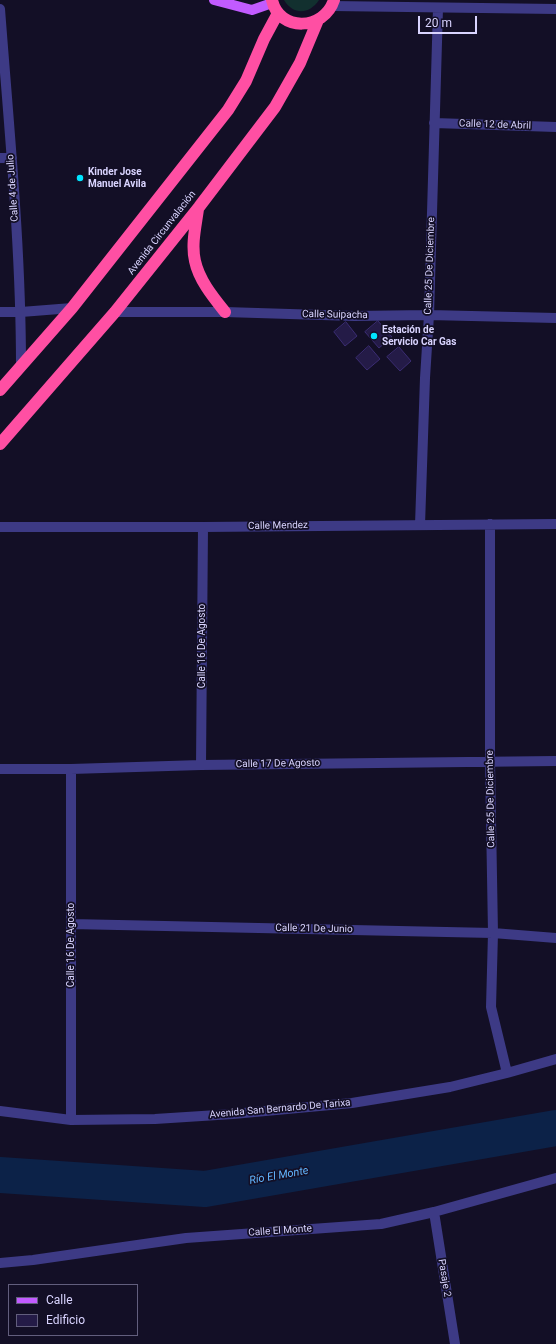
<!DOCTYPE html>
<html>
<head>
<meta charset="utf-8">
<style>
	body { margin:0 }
	#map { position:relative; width:556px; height:1344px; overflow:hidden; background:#130f26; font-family:Roboto,sans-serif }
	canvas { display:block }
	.legend { position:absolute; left:8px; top:1284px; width:130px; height:52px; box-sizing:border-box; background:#130f26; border:1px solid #625e7d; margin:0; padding:5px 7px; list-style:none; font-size:12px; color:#d9d4ff }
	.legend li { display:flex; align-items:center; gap:8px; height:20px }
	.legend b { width:20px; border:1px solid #625e7d }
	.scale { position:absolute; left:418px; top:16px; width:59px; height:18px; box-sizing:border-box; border:2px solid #d9d4ff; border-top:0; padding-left:5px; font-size:12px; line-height:14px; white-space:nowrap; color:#d9d4ff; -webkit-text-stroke:3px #130f26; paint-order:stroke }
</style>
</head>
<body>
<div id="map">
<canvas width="556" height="1344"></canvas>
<ul class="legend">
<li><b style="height:5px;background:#c25bff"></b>Calle</li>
<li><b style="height:11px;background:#241b47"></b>Edificio</li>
</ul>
<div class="scale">20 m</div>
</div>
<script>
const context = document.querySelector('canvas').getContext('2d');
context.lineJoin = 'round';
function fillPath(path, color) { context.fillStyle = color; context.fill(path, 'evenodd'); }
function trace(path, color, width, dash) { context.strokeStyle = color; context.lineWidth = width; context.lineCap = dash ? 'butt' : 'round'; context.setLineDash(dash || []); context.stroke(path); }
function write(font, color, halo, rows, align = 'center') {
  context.font = font + ' Roboto,sans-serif'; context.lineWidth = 3.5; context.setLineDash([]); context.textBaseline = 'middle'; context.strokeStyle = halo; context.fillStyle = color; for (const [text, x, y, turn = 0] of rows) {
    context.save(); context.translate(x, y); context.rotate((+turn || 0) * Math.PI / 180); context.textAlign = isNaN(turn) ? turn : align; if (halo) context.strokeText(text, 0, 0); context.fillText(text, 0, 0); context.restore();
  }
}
const green = new Path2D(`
	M284 0H319C309 15 293 15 284 0Z`);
const river = new Path2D(`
	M0 1175 205 1189 556 1128`);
const building = new Path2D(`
	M378 321 392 337 379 348 365 332Z
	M346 322 357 336 345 346 334 332Z
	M369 346 380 359 367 370 356 358Z
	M399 347 411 361 400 371 387 357Z`);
const minor = new Path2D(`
	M332 6 556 9
	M0 9C9 128 21 247 21 366
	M434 123 556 127
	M0 158H12
	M0 312H21L72 308
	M115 312H225L354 316 429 315 556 318
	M490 524V762L493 933 491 1007 507 1073
	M420 525 425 378 429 315 438 8
	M0 527H203L556 524
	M201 765 203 527
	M0 769H71L201 765 556 761
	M71 924 493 933 556 938
	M0 1111 71 1120 155 1119 233 1114 352 1103 450 1087 507 1073 556 1059
	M71 1120V769
	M434 1212 455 1344
	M0 1263 33 1260 186 1238 381 1224 434 1212 556 1178`);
const major = new Path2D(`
	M214 0 252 10 272 3`);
const highway = new Path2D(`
	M272 0C279 32 324 31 334 0
	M198 209C196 225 191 244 195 261 199 280 213 297 225 312
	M0 390 72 308 228 110 246 81 264 39 278 13
	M0 444 115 312 199 207 275 107 300 63 318 20`);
const markers = [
	[80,178,4,"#00e5ff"],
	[374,336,4,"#00e5ff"]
];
const streetNames = [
	["Calle 12 de Abril",495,125,2],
	["Calle 4 de Julio",13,188,-94],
	["Avenida Circunvalación",162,233,-52],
	["Calle 25 De Diciembre",430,266,-88],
	["Calle Suipacha",335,315,1],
	["Calle Mendez",278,526,-1],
	["Calle 16 De Agosto",202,646,-90],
	["Calle 17 De Agosto",278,764,-1],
	["Calle 25 De Diciembre",491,799,-91],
	["Calle 21 De Junio",314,929,1],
	["Calle 16 De Agosto",71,945,-90],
	["Avenida San Bernardo De Tarixa",280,1109,-5],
	["Calle El Monte",280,1231,-4],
	["Pasaje 2",444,1278,81]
];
const poiNames = [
	["Kinder Jose",88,172],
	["Manuel Avila",88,184],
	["Estación de",382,330],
	["Servicio Car Gas",382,342]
];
const waterNames = [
	["Río El Monte",279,1176,-10]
];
fillPath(green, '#12302f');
trace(river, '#0c2248', 36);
fillPath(building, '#241b47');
trace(building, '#3b2d73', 1);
trace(minor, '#3d3a85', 10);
trace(major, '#c25bff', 10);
trace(highway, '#ff4fa3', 12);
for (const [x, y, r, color] of markers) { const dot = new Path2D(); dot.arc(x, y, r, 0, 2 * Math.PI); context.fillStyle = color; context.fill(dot); trace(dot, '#130f26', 1.5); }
write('10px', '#d9d4ff', '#130f26', streetNames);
write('bold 10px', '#d9d4ff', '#130f26', poiNames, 'left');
write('italic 11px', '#62b6ff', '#130f26', waterNames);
</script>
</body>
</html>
